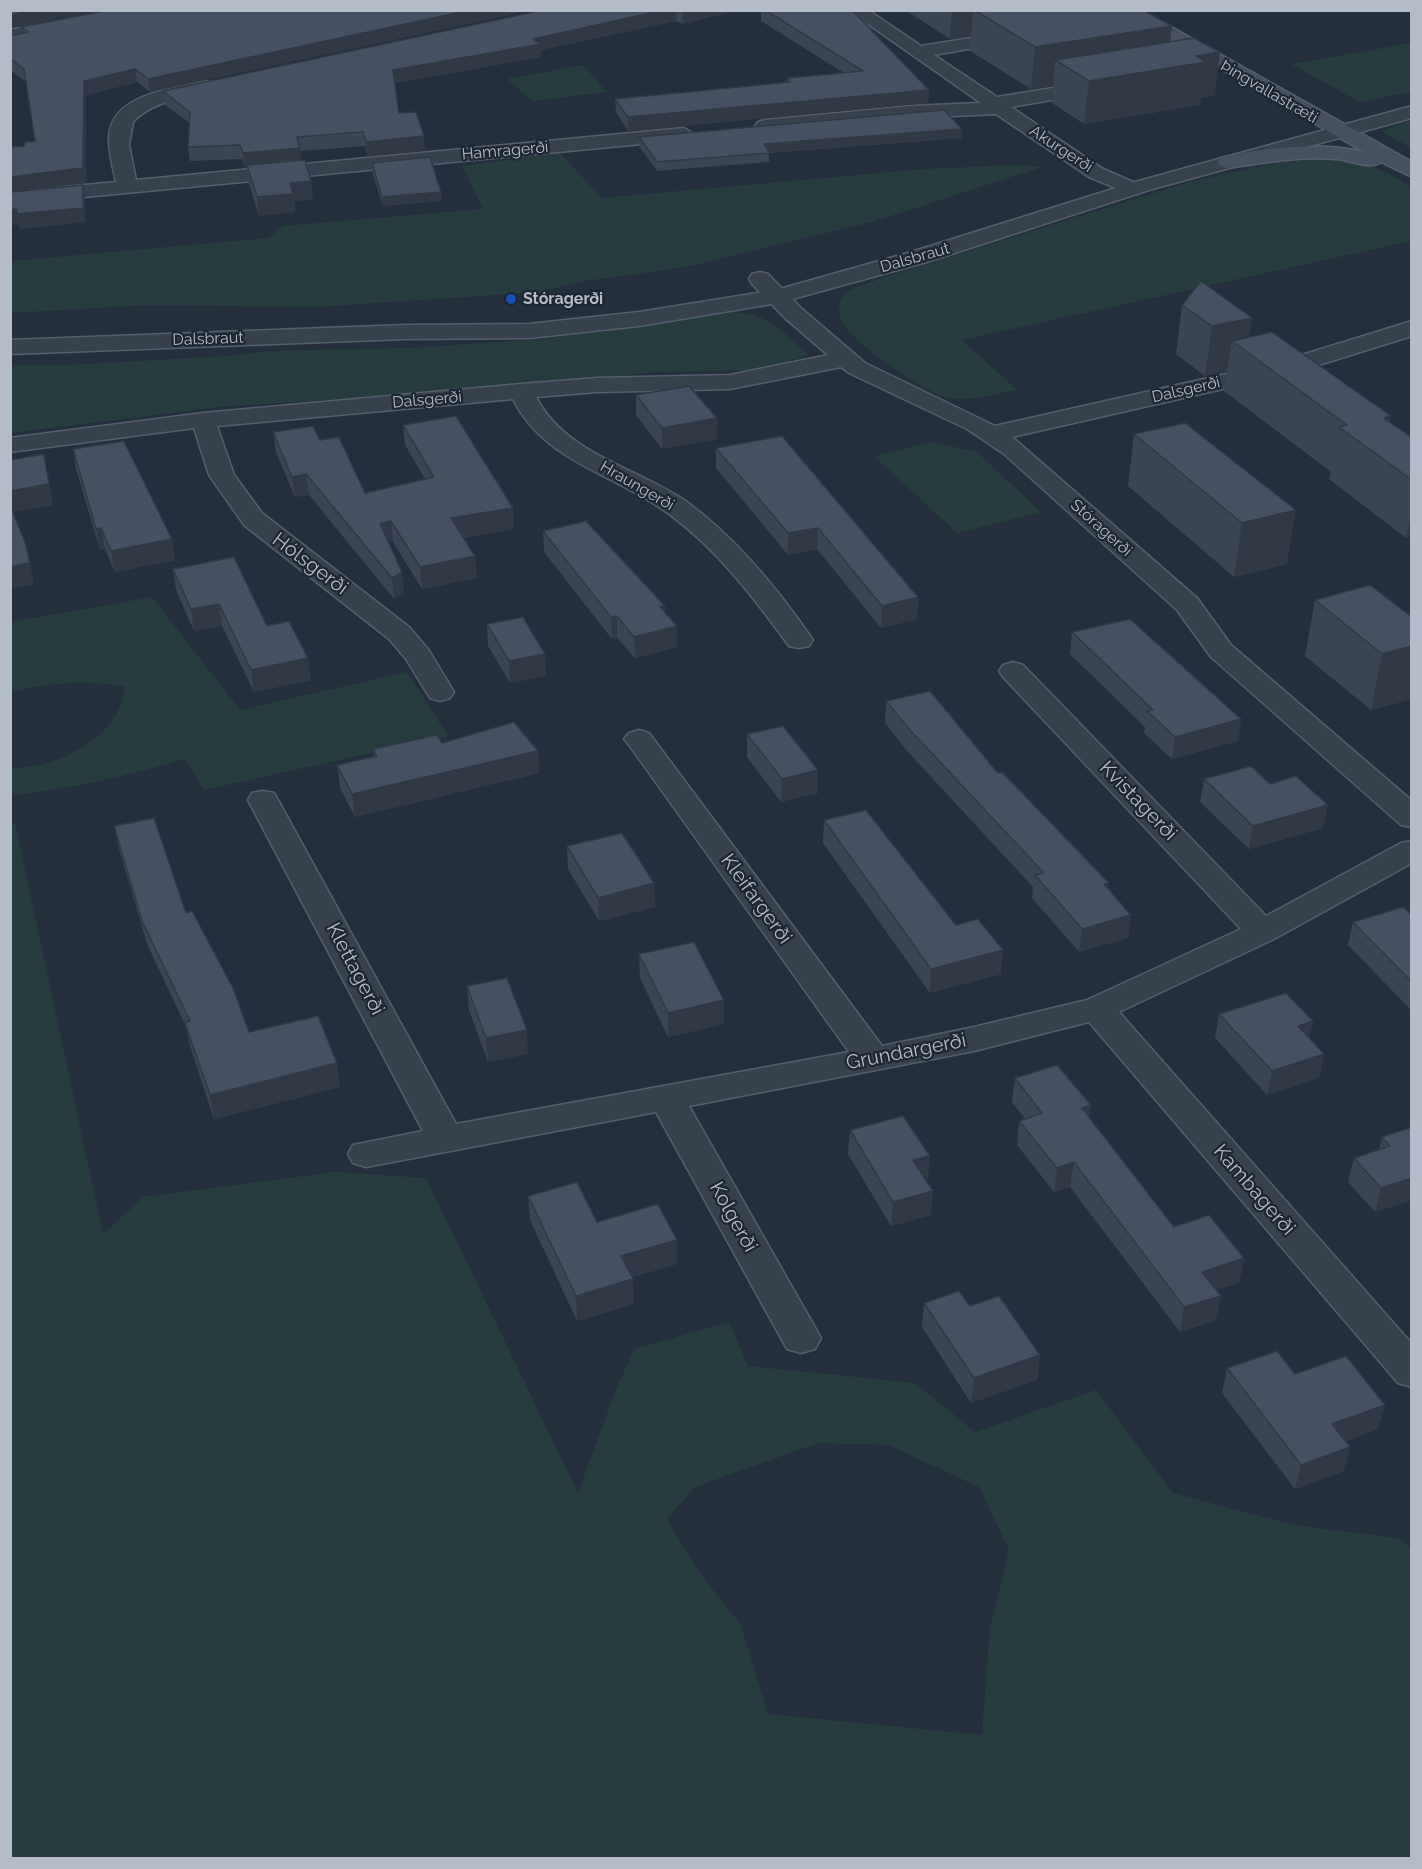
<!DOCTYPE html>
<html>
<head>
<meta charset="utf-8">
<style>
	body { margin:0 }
	#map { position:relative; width:1422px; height:1869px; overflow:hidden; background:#242f3e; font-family:Raleway,sans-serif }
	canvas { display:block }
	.frame { position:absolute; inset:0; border:12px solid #b4bcc9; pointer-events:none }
</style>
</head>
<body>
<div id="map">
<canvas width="1422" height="1869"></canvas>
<div class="frame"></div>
</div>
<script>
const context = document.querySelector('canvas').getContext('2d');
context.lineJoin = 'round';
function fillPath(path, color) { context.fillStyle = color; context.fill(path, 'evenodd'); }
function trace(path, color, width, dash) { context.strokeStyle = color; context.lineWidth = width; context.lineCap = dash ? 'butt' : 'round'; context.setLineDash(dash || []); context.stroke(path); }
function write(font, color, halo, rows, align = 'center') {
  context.font = font + ' Raleway,sans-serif'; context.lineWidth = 4.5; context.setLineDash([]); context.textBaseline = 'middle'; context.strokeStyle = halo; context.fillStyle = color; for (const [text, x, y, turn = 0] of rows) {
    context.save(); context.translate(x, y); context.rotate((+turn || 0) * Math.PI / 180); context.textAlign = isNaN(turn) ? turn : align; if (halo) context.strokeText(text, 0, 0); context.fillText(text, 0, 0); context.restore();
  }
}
const green = new Path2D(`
	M1411 43V92L1360 102 1291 64Z
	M583 65 607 92 533 101 507 79Z
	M1411 120V148L1382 131Z
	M560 153 602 198 924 169 1017 165 1042 167 872 222 686 267 585 281 540 292 317 307 149 305 11 313V261L268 238 283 226 483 209 462 166Z
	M1327 158C1365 162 1379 167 1411 187V241L962 340 1017 390C994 394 971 402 948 398 927 394 848 340 841 320 839 314 839 307 839 301L849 290 882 278 1189 182 1269 164Z
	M730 312C770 314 780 330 809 355L762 370 655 372 516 388 219 407 11 433 10 365H66L229 356 268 351 409 348 541 339Z
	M933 442 977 452 1041 512 957 533 874 456Z
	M152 597 240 710 407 672 448 736 204 790 185 759C128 775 69 790 11 795V768C51 768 100 747 119 709 122 702 123 694 125 687 87 679 48 683 11 692V622Z
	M11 823H15L103 1234 143 1197 335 1172 426 1178 578 1493 615 1392 634 1349 729 1322 748 1366 915 1383 975 1432 1096 1390 1173 1493 1294 1525 1398 1538 1411 1548V1858H11ZM818 1443 888 1445 979 1487 1009 1550 990 1627 982 1735 768 1714 741 1625 699 1572 667 1519 695 1487Z`);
const minor = new Path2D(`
	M113 10H152L144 15 10 40V30Z
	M848 10H868L921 46 1014 31 1020 32 1023 36 1020 40 934 55 997 97 1096 81 1103 83 1105 87 1103 91 1011 107 1103 169 1140 185 1143 189 1140 193 1133 195 1089 177 996 114 911 118 765 132 758 130 755 126 758 122 765 120 911 106 981 103Z
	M207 81 214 83 216 87 214 91C186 98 153 100 133 122L129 145 136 180 684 128 694 134 684 140 10 204V192L116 182C113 167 108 151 109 136 112 93 176 88 207 81Z
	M760 272 768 274 802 309 865 363 995 426 1279 362 1412 321V336L1293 373 1012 437 1197 598 1231 645 1412 801V827L1401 825 1211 657 1177 610 1004 454 967 429 849 373 841 367 730 389 597 392 536 397C566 455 637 467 687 502 737 539 778 589 813 640L809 646 799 648 789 646C754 598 718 550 669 514 616 474 545 463 513 399L217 426 234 475 262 513 409 627 428 649 454 692 450 698 440 701 430 698 406 659 389 639 244 525 209 475 194 428 10 452V438L203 413 521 384 597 378 730 375 828 355 786 319 752 284 749 279 752 274Z
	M1013 662 1023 665 1266 916 1401 843 1412 841V863L1274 939 1119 1012 1412 1344V1387L1398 1383 1089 1022 974 1051 689 1106 821 1338 815 1349 801 1353 787 1349 656 1112 366 1167 353 1163 348 1154 353 1145 423 1131 248 800 252 793 263 791 274 793 278 800 456 1124 849 1052 629 745 624 739 629 733 639 730 649 733 882 1046 974 1027 1087 1000 1241 929 1003 677 999 671 1003 665Z`);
const tertiary = new Path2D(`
	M1412 106V118L1149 190 927 262 778 303 639 326 529 338 405 339 10 354V340L405 325 529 324 639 312 776 290 911 252 1135 182Z`);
const secondary = new Path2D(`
	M1119 10H1141L1412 162V177L1381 162C1371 170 1349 160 1336 159 1300 156 1264 163 1228 168L1221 166 1218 162 1221 158C1266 147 1319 142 1364 152Z`);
const wall = new Path2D(`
	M532 10 150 92 137 82 86 95V183L16 191 85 199V222L19 229 18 224 10 225V147L24 146 35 141 26 82 10 70V36L22 33 21 27Z
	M543 10H738L683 24 676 21 541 50V57L395 83 399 113 425 150 367 156 365 146 300 151 301 160 313 199 294 201 295 212 259 216 249 183 247 167H244L242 159 190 161 188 147 190 123 165 105 163 91Z
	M761 10H852L929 90 928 103 628 131 616 112 615 99 787 82V78L844 73 761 21Z
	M905 10H1143L1215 95 1201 98 1200 105 1084 124 1052 103 1053 86 1031 89 970 51 971 36 950 39Z
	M962 129V138L769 153V162L657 171 639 146V137Z
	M372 163 442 201 383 206 372 172Z
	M1182 305 1252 318 1249 337 1390 422 1412 438V536L1406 538 1329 479 1331 472 1224 391 1227 371 1205 376 1176 354Z
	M636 395 717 418V439L662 449 636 415Z
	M1185 423 1287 564 1234 577 1128 486 1134 434Z
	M403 425 513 508 514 529 463 538 477 578 422 589 393 542 389 543 404 593 394 599 309 495 295 497 276 452 273 432 320 440 365 493 425 479 405 445Z
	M716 448 918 597 917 619 881 628 817 549 788 555 716 468Z
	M73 449 172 539 175 560 115 572 105 549 100 550 76 469Z
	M543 531 665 606V613L677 647 635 658 617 638 612 639 544 552Z
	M173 569 267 626 311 680 254 692 222 626 194 631 176 590Z
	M1315 600 1412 617V699L1371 710 1305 656Z
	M487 624 546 676 510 683 488 646Z
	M1072 632 1241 719 1238 741 1172 759 1144 733 1145 727 1070 654Z
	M886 701 998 773 1108 889 1131 915 1128 938 1079 952 1032 898 1033 887 908 752 885 723Z
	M747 734 818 793 781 802 747 757Z
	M442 743 538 751 539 773 355 817 340 788 337 765 374 757 373 749Z
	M1204 779 1270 784 1323 828 1249 849 1200 802Z
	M824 820 956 925 1001 974 930 993 823 843Z
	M114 826 186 913 249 1032 340 1087 214 1119 190 1046 186 1027 147 944 119 849Z
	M567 846 654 883 655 907 599 921 568 869Z
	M1412 915V1011L1348 945 1353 922Z
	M639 954 724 1000V1024L668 1037 640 978Z
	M467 986 528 1054 488 1062 469 1010Z
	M1219 1014 1313 1021 1309 1038 1324 1054 1319 1078 1267 1095 1215 1038Z
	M1015 1078 1091 1105 1089 1118 1174 1227 1244 1258 1239 1283 1216 1290V1320L1180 1332 1070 1187 1054 1192 1017 1145 1019 1121 1025 1119 1012 1102Z
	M1412 1127V1200L1375 1212 1348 1182 1354 1158 1379 1150 1382 1137Z
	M850 1130 928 1180H926L931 1215 891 1226 848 1154Z
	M528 1196 597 1222 677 1240V1264L632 1277 634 1304 577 1321 530 1220Z
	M924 1303 970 1306 1040 1355 1037 1380 971 1403 922 1327Z
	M1227 1368 1295 1374 1378 1429 1346 1441 1344 1471 1295 1489 1222 1393Z`);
const shadedWall = new Path2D(`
	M33 10H99L10 28V15Z
	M471 10H532L150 92 148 79Z
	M664 10H676V21L541 50V57L395 83 393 70Z
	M684 10H738L683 24V11Z
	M952 10H973L971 36 950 39Z
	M1172 26 1167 68 1196 56 1220 52 1215 95 1201 98 1200 105 1084 124 1089 81 1055 60 1053 86 1031 89 1035 47Z
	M135 69 137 82 86 95V183L10 192V177L84 81Z
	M929 90 928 103 628 131V117Z
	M962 129V138L764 153V144Z
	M424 136 425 150 367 156 366 142Z
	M300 148 302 162 244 167 243 153Z
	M311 181 313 199 294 201 295 212 259 216 257 197 290 183Z
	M83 185 85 199V222L19 229 18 224 10 225V210Z
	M441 192 442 201 383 206 382 197Z
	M1252 318 1247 352 1232 341 1227 371 1205 376 1212 326Z
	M1391 416 1383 459 1384 418Z
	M717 418V439L662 449V428Z
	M44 454 53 505 10 513V491Z
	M306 474 309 495 295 497 292 477Z
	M513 508 514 529 452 540 451 518Z
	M1296 510 1287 564 1234 577 1242 523Z
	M1412 510V536L1406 538Z
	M391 521 393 542 382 545 380 524Z
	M101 528 105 549 100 550 96 529Z
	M818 528 817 549 788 555V533Z
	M172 539 175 560 115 572 111 551Z
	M475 556 477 578 422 589 420 567Z
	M30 563 34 585 10 589V567Z
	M402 572 404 593 394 599 392 578Z
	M918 597 917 619 881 628 882 606Z
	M219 604 222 626 194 631 191 609Z
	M665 606V627L660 607Z
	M617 616V638L612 639 611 617Z
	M677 626V647L635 658 634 637Z
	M1412 646V699L1371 710 1382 654Z
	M545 654 546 676 510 683 509 661Z
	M308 658 311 680 254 692 251 670Z
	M1241 719 1238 741 1172 759 1175 737Z
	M538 751 539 773 355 817 352 794Z
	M818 770V793L781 802 782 779Z
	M1328 805 1323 828 1249 849 1253 826Z
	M654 883 655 907 599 921 598 898Z
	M1109 883 1106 906 1104 884Z
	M1131 915 1128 938 1079 952 1082 929Z
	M1003 950 1001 974 930 993 931 969Z
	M724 1000V1024L668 1037V1013Z
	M1313 1021 1308 1045 1298 1026Z
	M527 1030 528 1054 488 1062 486 1038Z
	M1324 1054 1319 1078 1267 1095 1272 1071Z
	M337 1063 340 1087 214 1119 210 1095Z
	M1091 1105 1088 1129 1082 1108Z
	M930 1156 928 1180 912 1184 913 1160Z
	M1074 1162 1070 1187 1054 1192 1057 1168Z
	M1412 1178V1200L1375 1212 1381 1188Z
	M933 1191 931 1215 891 1226 893 1202Z
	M677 1240V1264L622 1280 621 1256Z
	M1244 1258 1239 1283 1198 1296 1202 1272Z
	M633 1279 634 1304 577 1321 576 1296Z
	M1221 1296 1216 1320 1180 1332 1184 1307Z
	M1040 1355 1037 1380 971 1403 974 1378Z
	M1385 1405 1378 1429 1326 1449 1332 1424Z
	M1350 1447 1344 1471 1295 1489 1301 1465Z`);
const building = new Path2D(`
	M10 10H33L10 15Z
	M109 10H471L148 79 135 69 84 81 83 168 10 177V147L24 146 25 142 35 141 24 69 10 58V36L28 32 21 27Z
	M543 10H664L533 39 541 44 393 70 399 113 416 112 424 136 366 142 363 132 297 137 300 148 243 153 240 145 188 147 190 112 163 91Z
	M765 10H852L929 90 628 117 615 99 790 82 787 78 863 71Z
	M974 10H1143L1172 26 1035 47Z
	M1194 38 1220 52 1196 56 1206 62 1089 81 1055 60Z
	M944 110 962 129 764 144 769 153 657 162 639 137Z
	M430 157 441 192 382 197 372 163Z
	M305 160 311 181 290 183 293 194 257 197 247 165Z
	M83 185V208L17 214 16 209 10 210V192Z
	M1201 281 1252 318 1212 326 1182 305Z
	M1272 332 1391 416 1384 418 1412 438V480L1339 427 1347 425 1232 341Z
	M689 386 717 418 662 428 636 395Z
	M456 416 513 508 451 518 475 556 420 567 391 521 380 524 402 572 392 578 306 474 292 477 273 432 313 426 320 440 339 437 365 493 434 477 403 425Z
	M1185 423 1296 510 1242 523 1134 434Z
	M782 436 918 597 882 606 818 528 788 533 716 448Z
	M124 441 172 539 111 551 101 528 96 529 73 449Z
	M44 454 49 484 10 491V460Z
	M10 505 25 542 30 563 10 567Z
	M586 521 665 606 660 607 677 626 634 637 617 616 611 617 543 531Z
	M234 557 267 626 289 621 308 658 251 670 219 604 191 609 173 569Z
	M1370 585 1412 617V646L1382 654 1315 600Z
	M523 617 545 654 509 661 487 624Z
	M1130 619 1241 719 1175 737 1147 711 1153 710 1072 632Z
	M930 691 998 773 1002 772 1109 883 1104 884 1131 915 1082 929 1035 875 1044 873 910 730 886 701Z
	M514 722 538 751 352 794 337 765 377 756 373 749 437 735 442 743Z
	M783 726 818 770 782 779 747 734Z
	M1251 766 1270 784 1296 776 1328 805 1253 826 1204 779Z
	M866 810 956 925 978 919 1003 950 931 969 824 820Z
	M154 818 186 913 192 911 233 988 249 1032 318 1016 337 1063 210 1095 185 1023 190 1021 142 921 114 826Z
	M622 833 654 883 598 898 567 846Z
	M1403 907 1412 915V982L1353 922Z
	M694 942 724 1000 668 1013 639 954Z
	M507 978 527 1030 486 1038 467 986Z
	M1286 993 1313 1021 1298 1026 1324 1054 1272 1071 1219 1014Z
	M1057 1065 1091 1105 1082 1108 1174 1227 1209 1215 1244 1258 1202 1272 1221 1296 1184 1307 1074 1162 1057 1168 1019 1121 1042 1113 1015 1078Z
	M903 1116 930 1156 913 1160 933 1191 893 1202 850 1130Z
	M1412 1127V1178L1381 1188 1354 1158 1390 1146 1382 1137Z
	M577 1182 597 1222 658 1204 677 1240 621 1256 633 1279 576 1296 528 1196Z
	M959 1291 970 1306 999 1296 1040 1355 974 1378 924 1303Z
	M1277 1351 1295 1374 1346 1356 1385 1405 1332 1424 1350 1447 1301 1465 1227 1368Z`);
const markers = [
	[511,299,6,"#1a4fb4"]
];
const farStreetnames = [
	["Þingvallastræti",1269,92,30],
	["Akurgerði",1061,149,33],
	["Hamragerði",505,151,-5],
	["Dalsbraut",915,258,-16],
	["Dalsbraut",208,339,-2],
	["Dalsgerði",1186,390,-13],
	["Dalsgerði",427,400,-5],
	["Hraungerði",637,486,30],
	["Stóragerði",1101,528,42]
];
const farPoinames = [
	["Stóragerði",523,299]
];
const streetNames = [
	["Hólsgerði",310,564,37],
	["Kvistagerði",1138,801,46],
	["Kleifargerði",756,899,54],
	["Klettagerði",355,969,62],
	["Grundargerði",906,1052,-11],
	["Kambagerði",1254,1190,49],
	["Kolgerði",733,1217,61]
];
fillPath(green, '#263c3f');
trace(minor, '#565f6c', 3);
trace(tertiary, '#565f6c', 3);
trace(secondary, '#565f6c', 3);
fillPath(minor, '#38414e');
fillPath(tertiary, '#38414e');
fillPath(secondary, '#465061');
fillPath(wall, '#3b4654');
fillPath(shadedWall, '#303945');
fillPath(building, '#455162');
trace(building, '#303945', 1.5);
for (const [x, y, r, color] of markers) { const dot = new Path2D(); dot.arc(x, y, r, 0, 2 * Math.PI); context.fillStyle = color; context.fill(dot); trace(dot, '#1d2633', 2); }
write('16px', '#b4bcc9', '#1d2633', farStreetnames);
write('bold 16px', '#b4bcc9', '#1d2633', farPoinames, 'left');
write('20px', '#b4bcc9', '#1d2633', streetNames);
</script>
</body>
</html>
